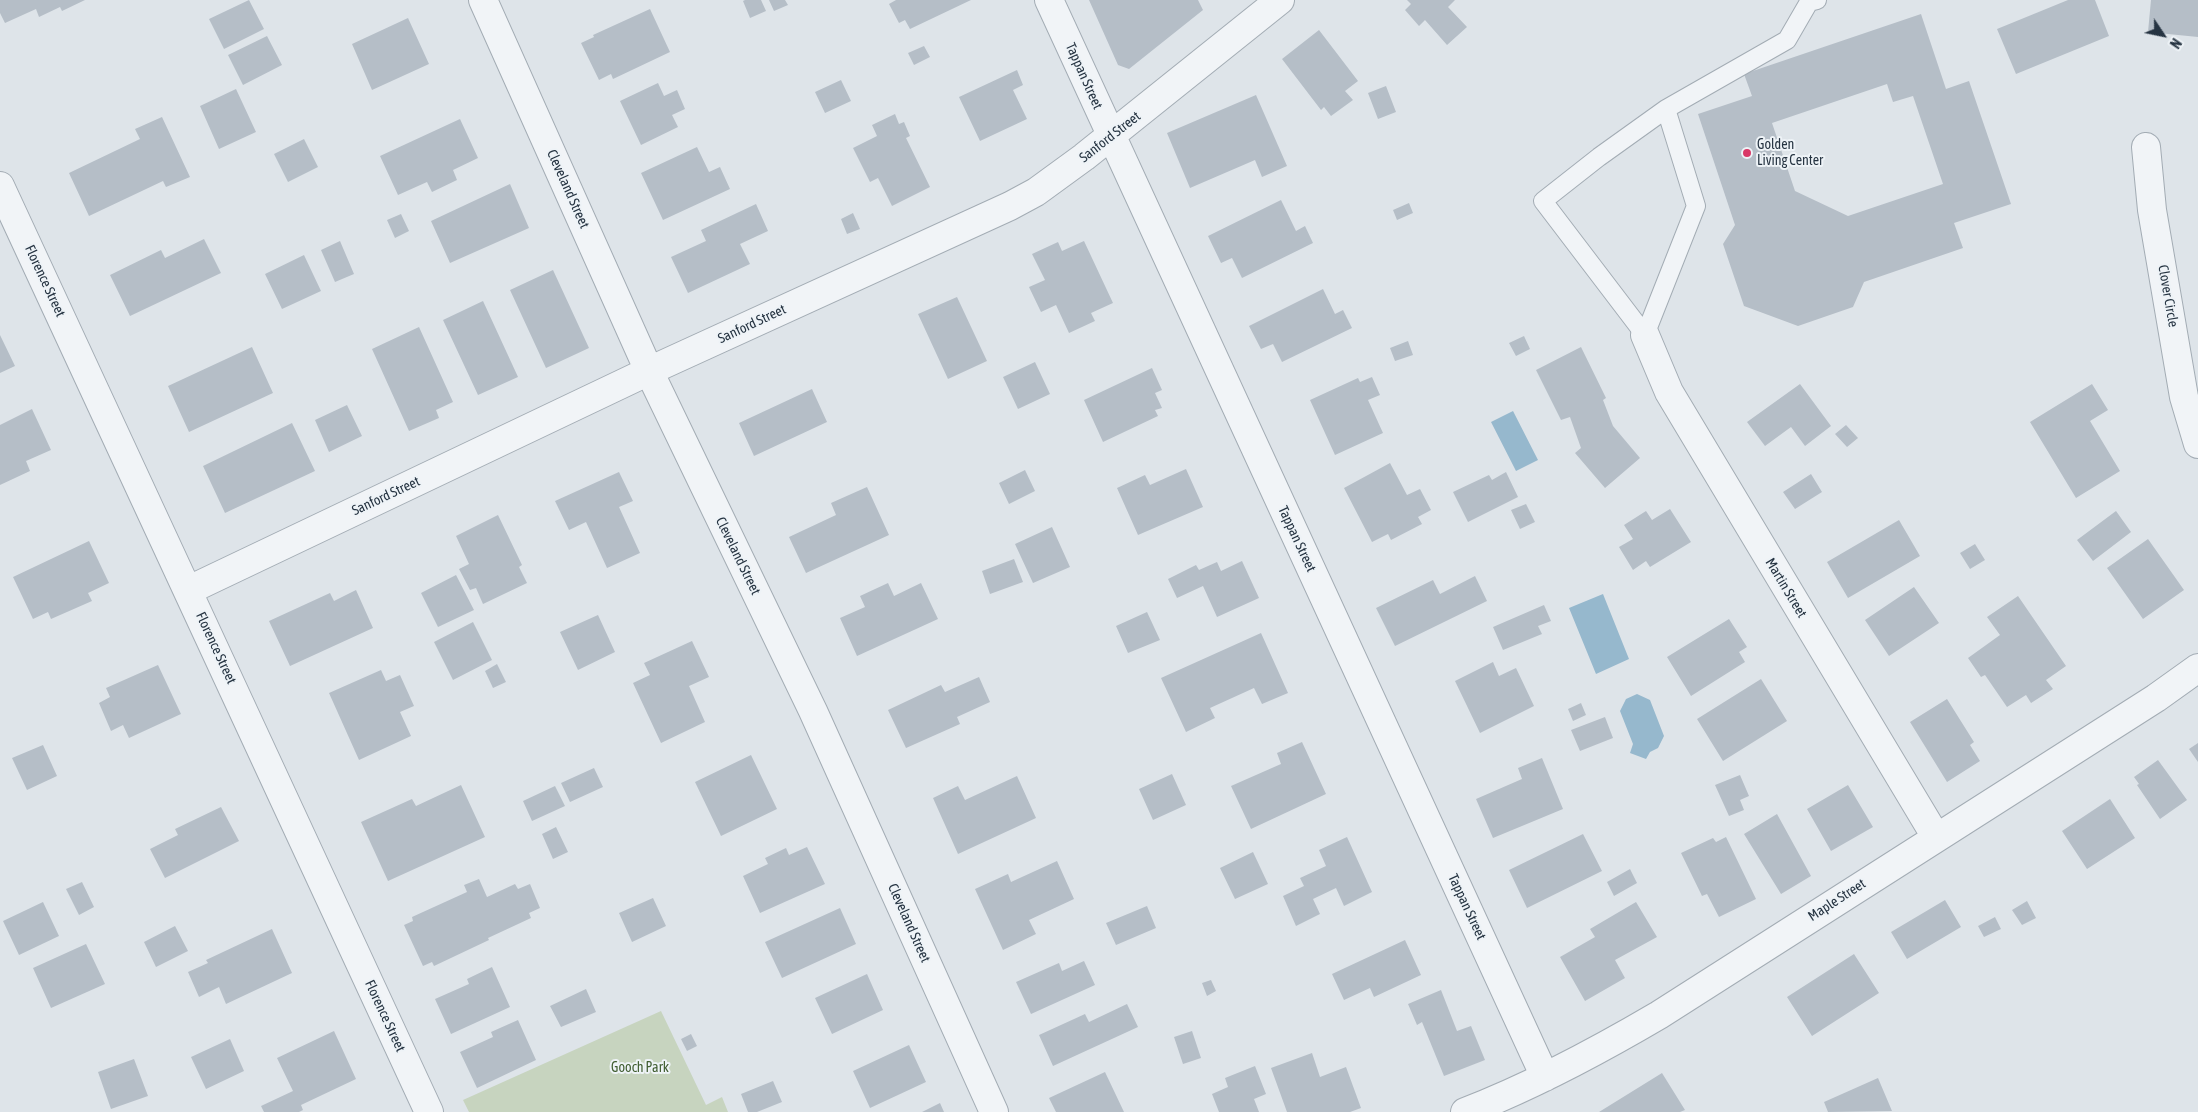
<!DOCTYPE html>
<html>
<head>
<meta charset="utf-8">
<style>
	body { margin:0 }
	#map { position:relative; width:2198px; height:1112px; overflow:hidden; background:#dee4e9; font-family:"Asap Condensed",sans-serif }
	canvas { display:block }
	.north { position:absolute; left:2138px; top:10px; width:50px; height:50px; -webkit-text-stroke:4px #eef3f7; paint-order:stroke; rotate:124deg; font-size:14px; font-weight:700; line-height:20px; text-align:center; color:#263442 }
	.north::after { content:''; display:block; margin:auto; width:18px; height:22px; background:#263442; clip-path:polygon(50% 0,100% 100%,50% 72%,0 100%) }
</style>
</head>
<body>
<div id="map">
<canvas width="2198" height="1112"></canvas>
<div class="north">N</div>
</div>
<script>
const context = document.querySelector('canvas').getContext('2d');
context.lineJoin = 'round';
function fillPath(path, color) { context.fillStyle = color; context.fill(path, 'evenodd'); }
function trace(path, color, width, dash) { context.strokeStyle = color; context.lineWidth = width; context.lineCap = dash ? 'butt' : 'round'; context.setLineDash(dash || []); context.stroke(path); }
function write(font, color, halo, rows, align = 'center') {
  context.font = font + ' "Asap Condensed",sans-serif'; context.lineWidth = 4; context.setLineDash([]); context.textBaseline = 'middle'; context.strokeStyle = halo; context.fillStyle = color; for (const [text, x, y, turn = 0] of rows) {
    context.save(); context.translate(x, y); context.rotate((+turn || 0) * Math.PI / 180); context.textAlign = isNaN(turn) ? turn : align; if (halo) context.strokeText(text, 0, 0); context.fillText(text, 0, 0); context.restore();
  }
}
const green = new Path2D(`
	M661 1011 706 1105 722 1097 728 1112H469L463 1100Z`);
const water = new Path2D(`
	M1513 411 1538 460 1516 471 1491 422Z
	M1603 594 1629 659 1596 674 1569 608Z
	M1637 694 1650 700 1664 736 1658 748 1650 752 1646 759 1630 753 1633 744 1620 711 1626 699Z`);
const building = new Path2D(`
	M0 0H85L62 11 60 7 39 17 36 9 5 23 0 13Z
	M249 0 264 29 224 49 209 19Z
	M745 0H761L766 11 750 18 743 1Z
	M769 0H785L788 5 774 11Z
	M896 0H971L910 29 905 20 899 23 889 4Z
	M1089 0H1198L1203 10 1129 69 1118 65Z
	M1407 0H1455L1448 7 1467 27 1447 45 1425 20 1419 26 1405 10 1411 4Z
	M2068 0H2095L2109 36 2016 74 1997 29Z
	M2151 0H2198V37L2148 32Z
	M650 9 670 52 613 79 611 74 599 80 581 43 594 37 593 35Z
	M1921 14 1946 89 1969 81 2011 204 1954 223 1963 248 1864 282 1853 307 1798 326 1744 306 1723 244 1735 225 1698 114 1752 96 1744 74ZM1887 84 1893 102 1913 96 1943 184 1848 216 1795 191 1772 123Z
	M408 18 429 64 372 90 352 44Z
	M1319 30 1358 81 1345 91 1353 100 1331 116 1324 107 1321 110 1282 59Z
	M267 36 282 65 243 85 228 55Z
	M924 46 930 57 914 65 908 53Z
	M1017 70 1023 85 1013 90 1027 119 980 141 959 97Z
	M841 80 851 101 825 113 815 92Z
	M658 83 664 96 677 90 685 109 672 115 678 127 641 145 620 101Z
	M1386 86 1396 112 1378 119 1368 93Z
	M236 89 256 132 219 149 200 106Z
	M1256 95 1287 166 1262 177 1255 160 1190 188 1167 133Z
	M895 114 899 124 904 122 910 136 906 138 930 187 892 206 878 178 870 182 853 148 877 136 872 125Z
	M162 117 190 177 166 187 163 181 89 216 69 173 140 139 135 129Z
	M460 119 478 158 453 170 457 180 432 192 427 182 398 195 380 156Z
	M304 139 318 167 288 182 274 154Z
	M697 147 709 172 720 167 730 189 663 220 641 173Z
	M510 184 529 228 450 263 431 221Z
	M1281 200 1296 231 1305 226 1313 243 1242 278 1232 258 1221 263 1208 236Z
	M1409 203 1413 213 1397 220 1393 210Z
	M756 204 768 231 740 244 750 264 688 293 671 257 706 241 701 230Z
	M853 213 860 229 847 234 841 219Z
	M401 214 409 231 395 238 387 220Z
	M204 239 221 273 130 316 110 275 161 250 165 258Z
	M340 241 354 274 335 282 321 250Z
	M1084 241 1113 303 1091 313 1095 321 1069 333 1056 305 1041 312 1029 287 1045 280 1032 254 1058 242 1062 251Z
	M304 255 321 291 282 309 265 274Z
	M553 270 589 348 546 368 510 290Z
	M1323 289 1335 314 1343 310 1352 328 1282 362 1273 344 1261 349 1249 326Z
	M957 297 987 361 948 379 918 314Z
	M483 301 518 377 478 395 443 320Z
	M419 327 453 402 436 410 439 418 409 431 372 349Z
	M0 335 15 366 0 373Z
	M1524 336 1530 349 1516 356 1509 343Z
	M1408 341 1413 355 1395 361 1390 348Z
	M252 347 273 393 189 432 168 386Z
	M1581 347 1606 398 1603 400 1613 426 1640 458 1605 488 1575 453 1581 448 1570 417 1561 420 1536 370Z
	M1035 362 1050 394 1018 409 1003 377Z
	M1152 368 1162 390 1155 393 1162 408 1155 410 1158 416 1103 442 1084 400Z
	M1372 377 1380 395 1368 400 1383 433 1335 455 1310 400 1358 378 1360 382Z
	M1800 384 1831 426 1805 446 1791 427 1765 446 1747 422Z
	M2092 384 2108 410 2090 421 2120 471 2076 498 2030 422Z
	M812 389 827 422 754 456 739 423Z
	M347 405 362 436 329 452 315 420Z
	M32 409 51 450 26 461 30 471 0 485V425Z
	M292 423 315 471 225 513 203 466Z
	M1846 425 1858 438 1847 447 1835 434Z
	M1390 463 1407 495 1420 489 1431 510 1418 517 1422 524 1391 540 1388 534 1372 542 1344 488Z
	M1186 469 1203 507 1138 535 1117 488 1145 475 1150 485Z
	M1025 470 1035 491 1009 504 999 483Z
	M619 472 633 501 619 507 640 553 607 568 586 522 569 530 555 501Z
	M1506 472 1518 497 1468 522 1453 492 1489 475 1492 480Z
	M1811 474 1822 492 1795 509 1783 492Z
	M867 487 889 535 806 573 789 537 836 515 831 503Z
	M1526 504 1535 522 1520 529 1511 510Z
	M1670 509 1691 542 1650 567 1646 561 1633 570 1619 547 1633 539 1624 525 1646 511 1652 520Z
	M2116 511 2131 532 2093 561 2077 540Z
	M498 515 522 565 519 567 527 583 483 604 476 588 470 590 459 569 469 564 456 536Z
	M1899 520 1920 556 1848 598 1827 562Z
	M1052 527 1070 567 1033 583 1015 544Z
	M2148 539 2184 590 2143 619 2107 568Z
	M89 541 109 583 88 593 92 601 51 619 48 612 33 619 13 577Z
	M1975 544 1985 560 1970 569 1960 553Z
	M1014 559 1023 582 990 594 982 571Z
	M1242 561 1259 598 1217 617 1203 586 1177 598 1168 579 1196 565 1199 570 1217 562 1221 571Z
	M456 575 474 610 438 627 421 593Z
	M1475 576 1487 601 1395 646 1376 608 1433 580 1440 594Z
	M888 583 894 596 921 583 938 619 857 656 840 618 865 607 860 596Z
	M1914 587 1939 623 1889 656 1865 620Z
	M356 590 373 628 290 666 269 621 330 593 334 601Z
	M2018 596 2066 666 2046 680 2053 689 2031 703 2026 695 2007 707 1985 675 1981 677 1968 658 2000 635 1987 617Z
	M1544 605 1551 621 1538 626 1542 634 1503 650 1493 627Z
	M1147 612 1160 640 1128 653 1116 626Z
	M598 615 615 652 578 670 560 632Z
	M1729 619 1747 647 1739 652 1745 662 1691 696 1667 657Z
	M473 622 492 660 453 680 434 642Z
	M1261 633 1288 693 1262 704 1254 688 1210 708 1215 718 1186 732 1161 678Z
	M692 641 709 677 689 686 705 722 661 743 633 683 650 675 644 663Z
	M1493 662 1499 676 1516 668 1534 706 1480 733 1455 681Z
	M497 664 506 682 493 688 485 671Z
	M158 665 181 714 129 738 123 725 111 731 99 703 110 697 106 688Z
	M381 670 386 681 400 675 414 706 400 712 411 736 359 760 329 693Z
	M979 677 990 702 957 717 960 724 906 748 888 710 941 685 945 692Z
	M1761 679 1787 721 1723 761 1697 719Z
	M1947 699 1974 742 1970 745 1980 761 1947 782 1910 722Z
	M1581 703 1586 715 1573 721 1568 709Z
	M1605 717 1613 738 1580 751 1571 730Z
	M1302 742 1326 794 1251 829 1231 786 1281 764 1277 753Z
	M2198 743V762L2189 749Z
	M43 745 57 776 27 790 12 758Z
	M751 755 777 809 721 836 695 782Z
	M1542 758 1563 809 1493 838 1476 799 1522 779 1518 768Z
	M2158 760 2187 800 2160 819 2137 785 2139 784 2134 777Z
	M594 768 603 787 570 802 561 783Z
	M1172 774 1186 805 1153 820 1139 789Z
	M1740 775 1749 796 1740 800 1744 810 1729 816 1715 785Z
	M1017 776 1036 818 958 854 933 798 958 786 965 800Z
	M461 785 485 837 388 881 361 822 412 799 416 806Z
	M1848 785 1873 827 1831 851 1807 809Z
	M555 786 565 806 532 821 523 801Z
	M2110 799 2135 838 2087 869 2062 831Z
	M221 807 239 841 165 878 150 849 178 835 175 829Z
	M1777 814 1811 876 1781 894 1744 834Z
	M556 827 568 852 553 859 542 834Z
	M1583 834 1602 871 1527 908 1509 870Z
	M1347 837 1372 892 1344 906 1336 888 1313 899 1320 914 1296 926 1283 896 1304 886 1300 878 1326 866 1319 850Z
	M1726 837 1756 899 1719 917 1707 894 1702 896 1681 853 1713 838 1716 842Z
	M807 847 825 884 760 913 743 876 768 864 765 858 786 848 789 855Z
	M1253 852 1268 884 1235 899 1220 868Z
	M1057 861 1074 899 1029 920 1036 934 1003 950 975 889 1008 874 1011 882Z
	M1630 869 1637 883 1614 896 1607 882Z
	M479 879 487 897 515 884 518 889 530 884 540 908 529 913 531 918 488 938 489 940 434 966 432 962 423 966 404 925 413 921 412 917 467 892 464 885Z
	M82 882 94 907 79 915 66 889Z
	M653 898 666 926 632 942 619 913Z
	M1945 900 1961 927 1907 959 1891 932Z
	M2027 901 2036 918 2022 925 2012 910Z
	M43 902 59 936 19 955 3 921Z
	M1636 902 1657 937 1615 960 1625 978 1585 1001 1560 957 1595 937 1590 929Z
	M1147 906 1156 928 1116 945 1106 923Z
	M840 908 856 944 782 978 765 942Z
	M1995 917 2001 929 1984 937 1978 926Z
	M175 926 188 951 156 967 144 942Z
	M272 929 292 973 226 1004 219 987 199 997 188 972 208 963 206 960Z
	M1405 940 1421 975 1374 997 1370 988 1344 1000 1332 974Z
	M86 944 105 984 51 1008 33 968Z
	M1854 954 1879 993 1812 1036 1787 997Z
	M1084 961 1095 985 1031 1014 1016 982 1059 963 1062 971Z
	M492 967 510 1007 451 1034 435 999 469 984 467 979Z
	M867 974 883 1010 832 1034 815 998Z
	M1211 980 1216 991 1207 996 1202 983Z
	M586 989 596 1012 561 1027 550 1006Z
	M1441 990 1457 1031 1471 1026 1485 1060 1444 1076 1422 1022 1417 1025 1408 1004Z
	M1127 1004 1138 1027 1053 1066 1039 1035 1085 1014 1089 1022Z
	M518 1020 536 1060 477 1088 460 1052 493 1037 491 1032Z
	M334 1031 356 1079 301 1105 303 1110 299 1112H264L261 1106 293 1091 277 1058Z
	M1192 1031 1201 1058 1183 1064 1174 1037Z
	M691 1034 697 1046 687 1051 681 1039Z
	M230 1039 244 1071 206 1089 191 1057Z
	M909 1045 926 1082 870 1108 853 1071Z
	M1312 1053 1320 1077 1346 1067 1361 1108 1350 1112H1287L1271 1068Z
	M134 1059 148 1096 111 1109 98 1072Z
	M1255 1066 1266 1094 1254 1099 1259 1112H1219L1212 1094 1228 1087 1225 1078Z
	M1105 1072 1124 1112H1056L1049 1098Z
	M1662 1073 1685 1110 1680 1112H1599Z
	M1878 1078 1892 1111 1828 1112 1824 1102Z
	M773 1081 782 1102 757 1112H748L741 1094Z
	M940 1103 944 1112H922Z`);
const lane = new Path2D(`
	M1645 335 1543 201 1599 157 1666 109 1787 40 1809 2 1817 0
	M1645 335 1696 206 1666 109`);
const street = new Path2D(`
	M483 0 649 371 813 711 994 1112
	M1049 0 1545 1077
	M2146 147 2152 210 2184 397 2198 444
	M0 186 429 1112
	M1645 335 1669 392 1936 837
	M189 590 649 371 1010 206 1036 192 1084 157 1280 0
	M1465 1112C1533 1086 1596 1052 1659 1015L2156 698 2198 668`);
const markers = [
	[1747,153,5,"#d93867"]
];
const streetNames = [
	["Tappan Street",1084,76,66],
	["Sanford Street",1110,137,-38],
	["Cleveland Street",568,189,66],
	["Florence Street",45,281,65],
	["Clover Circle",2168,296,80],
	["Sanford Street",752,324,-25],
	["Sanford Street",386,496,-25],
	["Tappan Street",1297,539,65],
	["Cleveland Street",738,556,64],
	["Martin Street",1786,588,59],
	["Florence Street",216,648,65],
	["Maple Street",1837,900,-33],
	["Tappan Street",1467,907,65],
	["Cleveland Street",909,923,66],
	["Florence Street",385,1016,65]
];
const poiNames = [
	["Golden",1757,145],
	["Living Center",1757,161]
];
const parkNames = [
	["Gooch Park",640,1068]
];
fillPath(green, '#c7d4bf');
fillPath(water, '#96b8cd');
fillPath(building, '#b5bec7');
trace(lane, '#a3acb4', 20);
trace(street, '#a3acb4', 30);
trace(lane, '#f1f4f7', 18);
trace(street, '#f1f4f7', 28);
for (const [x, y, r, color] of markers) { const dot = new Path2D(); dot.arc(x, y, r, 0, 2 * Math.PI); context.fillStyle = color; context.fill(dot); trace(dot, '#eef3f7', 2); }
write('14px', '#263442', '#eef3f7', streetNames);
write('14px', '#263442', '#eef3f7', poiNames, 'left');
write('14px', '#415e32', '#eef3f7', parkNames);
</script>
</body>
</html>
